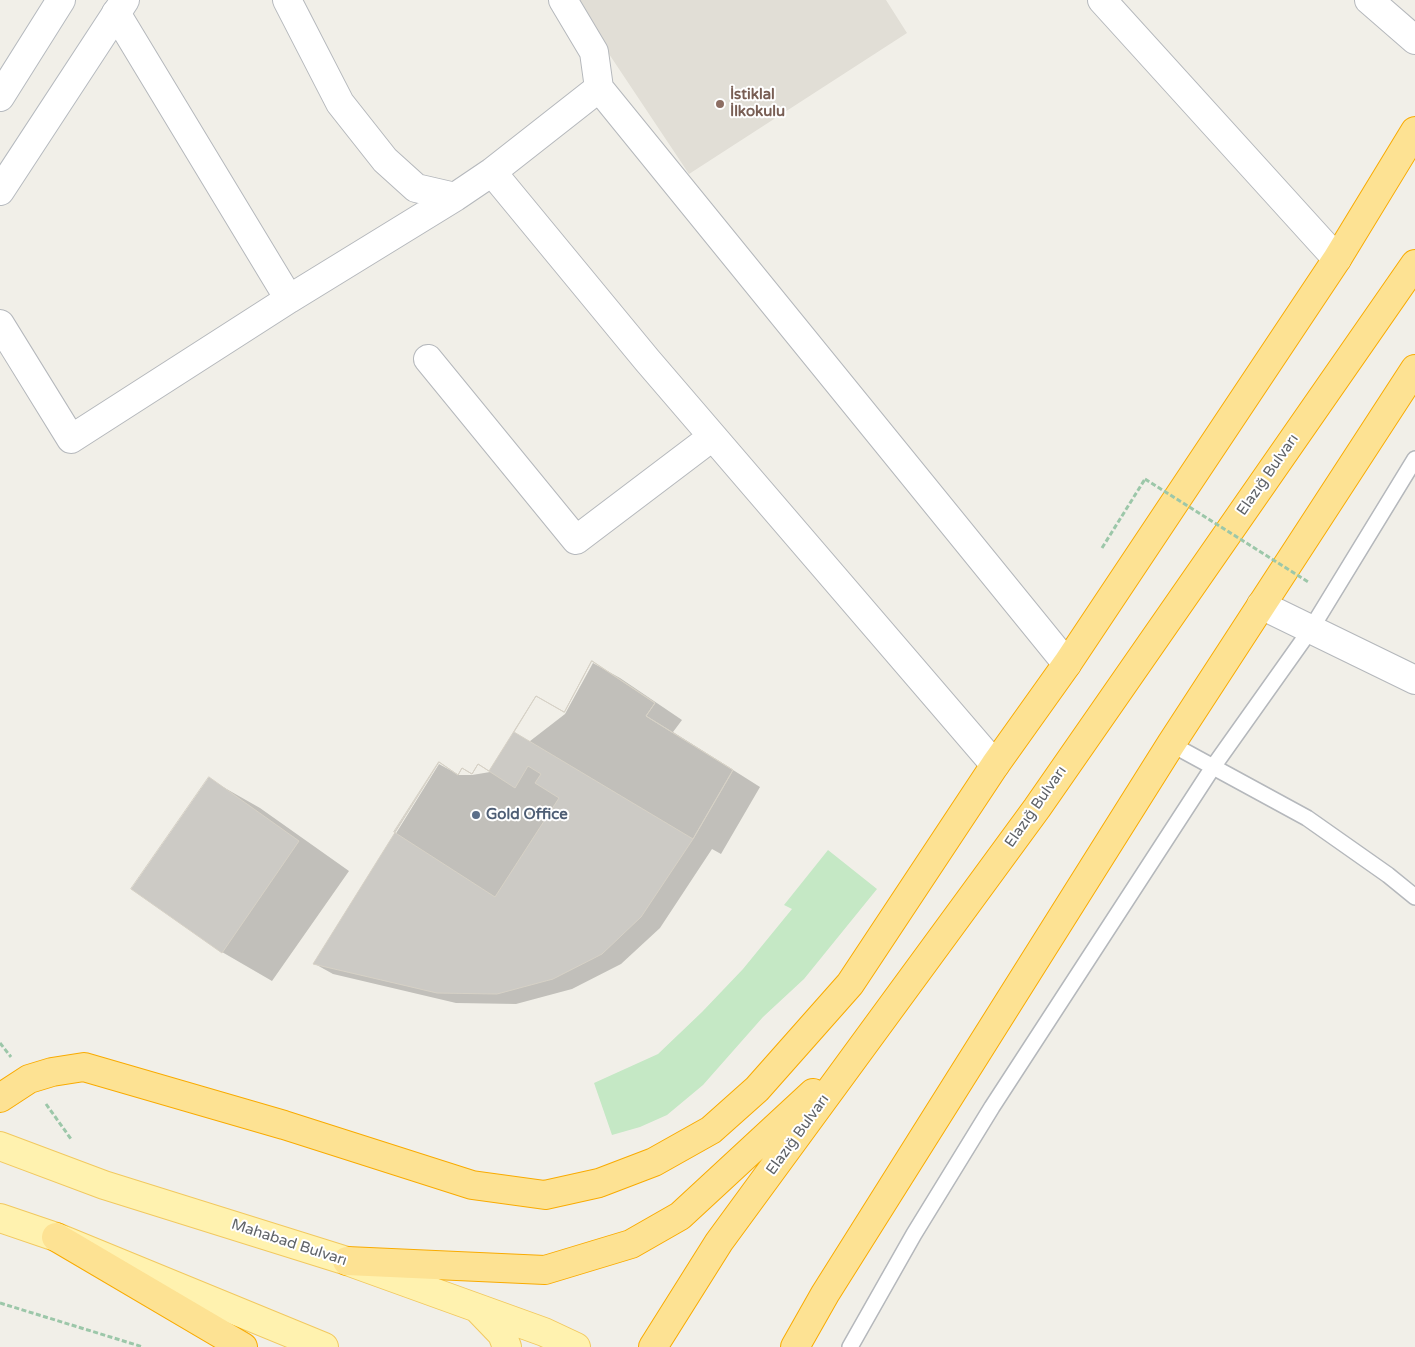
<!DOCTYPE html>
<html>
<head>
<meta charset="utf-8">
<style>
	body { margin:0 }
	canvas { display:block; background:#f1efe8 }
</style>
</head>
<body>
<canvas width="1415" height="1347"></canvas>
<script>
const context = document.querySelector('canvas').getContext('2d');
context.lineJoin = 'round';
function fillPath(path, color) { context.fillStyle = color; context.fill(path, 'evenodd'); }
function trace(path, color, width, dash) { context.strokeStyle = color; context.lineWidth = width; context.lineCap = dash ? 'butt' : 'round'; context.setLineDash(dash || []); context.stroke(path); }
function write(font, color, halo, rows, align = 'center') {
  context.font = font + ' "Varela Round",sans-serif'; context.lineWidth = 4; context.setLineDash([]); context.textBaseline = 'middle'; context.strokeStyle = halo; context.fillStyle = color; for (const [text, x, y, turn = 0] of rows) {
    context.save(); context.translate(x, y); context.rotate((+turn || 0) * Math.PI / 180); context.textAlign = isNaN(turn) ? turn : align; if (halo) context.strokeText(text, 0, 0); context.fillText(text, 0, 0); context.restore();
  }
}
const education = new Path2D(`
	M573 0H886L907 33 689 174Z`);
const green = new Path2D(`
	M828 850 877 889 804 979 763 1017 703 1085 667 1115 640 1127 612 1135 594 1083 658 1054 702 1012 743 969 792 909 784 905Z`);
const shadow = new Path2D(`
	M593 663 620 678 682 720 673 732 760 787 721 854 712 849 660 928 621 964 572 989 516 1004 456 1003 333 974 315 964 439 764 459 775H472L490 772 565 714Z
	M209 779 260 808 349 871 272 981 222 952Z`);
const building = new Path2D(`
	M592 661 655 703 646 716 733 770 693 839 641 917 602 954 553 979 497 994 437 993 313 964 439 762 458 775 462 768 472 774 478 764 489 771 536 696 564 712Z
	M592 661 655 703 646 716 733 770 693 839 514 732 536 696 564 712Z
	M439 762 458 775 462 768 472 774 478 764 515 788 528 766 541 774 535 783 559 798 495 897 394 832Z
	M209 777 299 841 222 953 131 889Z`);
const path = new Path2D(`
	M1102 548 1145 479
	M0 1043 11 1057
	M46 1104 71 1139
	M0 1303 143 1347`);
const lane = new Path2D(`
	M1171 744 1307 818 1388 875 1415 897
	M850 1347 914 1234 992 1107 1213 767 1311 629 1415 459`);
const street = new Path2D(`
	M287 0 340 103 385 160 416 188 455 197 492 172 599 88 1067 664
	M563 0 594 52 599 88
	M1102 0 1337 259
	M1369 0 1415 40
	M116 13 289 299 455 197
	M492 172 647 360 995 765
	M0 324 71 439 289 299
	M428 359 576 540 712 437
	M1261 605 1415 680`);
const secondary = new Path2D(`
	M0 97 61 0
	M0 191 125 0`);
const primary = new Path2D(`
	M0 1146 104 1185 347 1261 544 1332 576 1347
	M0 1218 56 1237 324 1347
	M478 1309 502 1334 507 1347`);
const highway = new Path2D(`
	M0 1098 29 1079 52 1072 84 1067 284 1125 472 1185 545 1195 599 1183 654 1162 711 1130 757 1089 850 984 995 765 1067 664 1337 259 1415 131
	M56 1237 243 1347
	M347 1261 545 1270 631 1244 680 1216 813 1093
	M653 1347 719 1242 1037 808 1415 264
	M795 1347 825 1294 1171 744 1415 369`);
const pathBridge = new Path2D(`
	M1145 479 1310 583`);
const markers = [
	[720,104,5,"#8d6e63"],
	[476,815,5,"#5c6f8a"]
];
const educationNames = [
	["İstiklal",730,95],
	["İlkokulu",730,112]
];
const streetNames = [
	["Elazığ Bulvarı",1268,475,-55],
	["Elazığ Bulvarı",1036,807,-55],
	["Elazığ Bulvarı",798,1135,-54],
	["Mahabad Bulvarı",289,1243,18]
];
const serviceNames = [
	["Gold Office",486,815]
];
fillPath(education, '#e1ded6');
fillPath(green, '#c5e8c5');
fillPath(shadow, '#0003');
fillPath(building, '#cccac5');
trace(building, '#d6d1c6', 1);
trace(lane, '#b5b8bc', 18);
trace(street, '#b5b8bc', 30);
trace(secondary, '#b6babf', 30);
trace(primary, '#f2c960', 30);
trace(highway, '#f9ab00', 30);
trace(path, '#9cc7a9', 3, [5, 2.5]);
trace(lane, '#fff', 15);
trace(street, '#fff', 28);
trace(secondary, '#fff', 28);
trace(primary, '#fff2af', 28);
trace(highway, '#fde293', 28);
trace(pathBridge, '#9cc7a9', 3, [5, 2.5]);
for (const [x, y, r, color] of markers) { const dot = new Path2D(); dot.arc(x, y, r, 0, 2 * Math.PI); context.fillStyle = color; context.fill(dot); trace(dot, '#fff', 2); }
write('bold 15px', '#785e54', '#fff', educationNames, 'left');
write('15px', '#5f6368', '#fff', streetNames);
write('bold 15px', '#4e5e75', '#fff', serviceNames, 'left');
</script>
</body>
</html>
